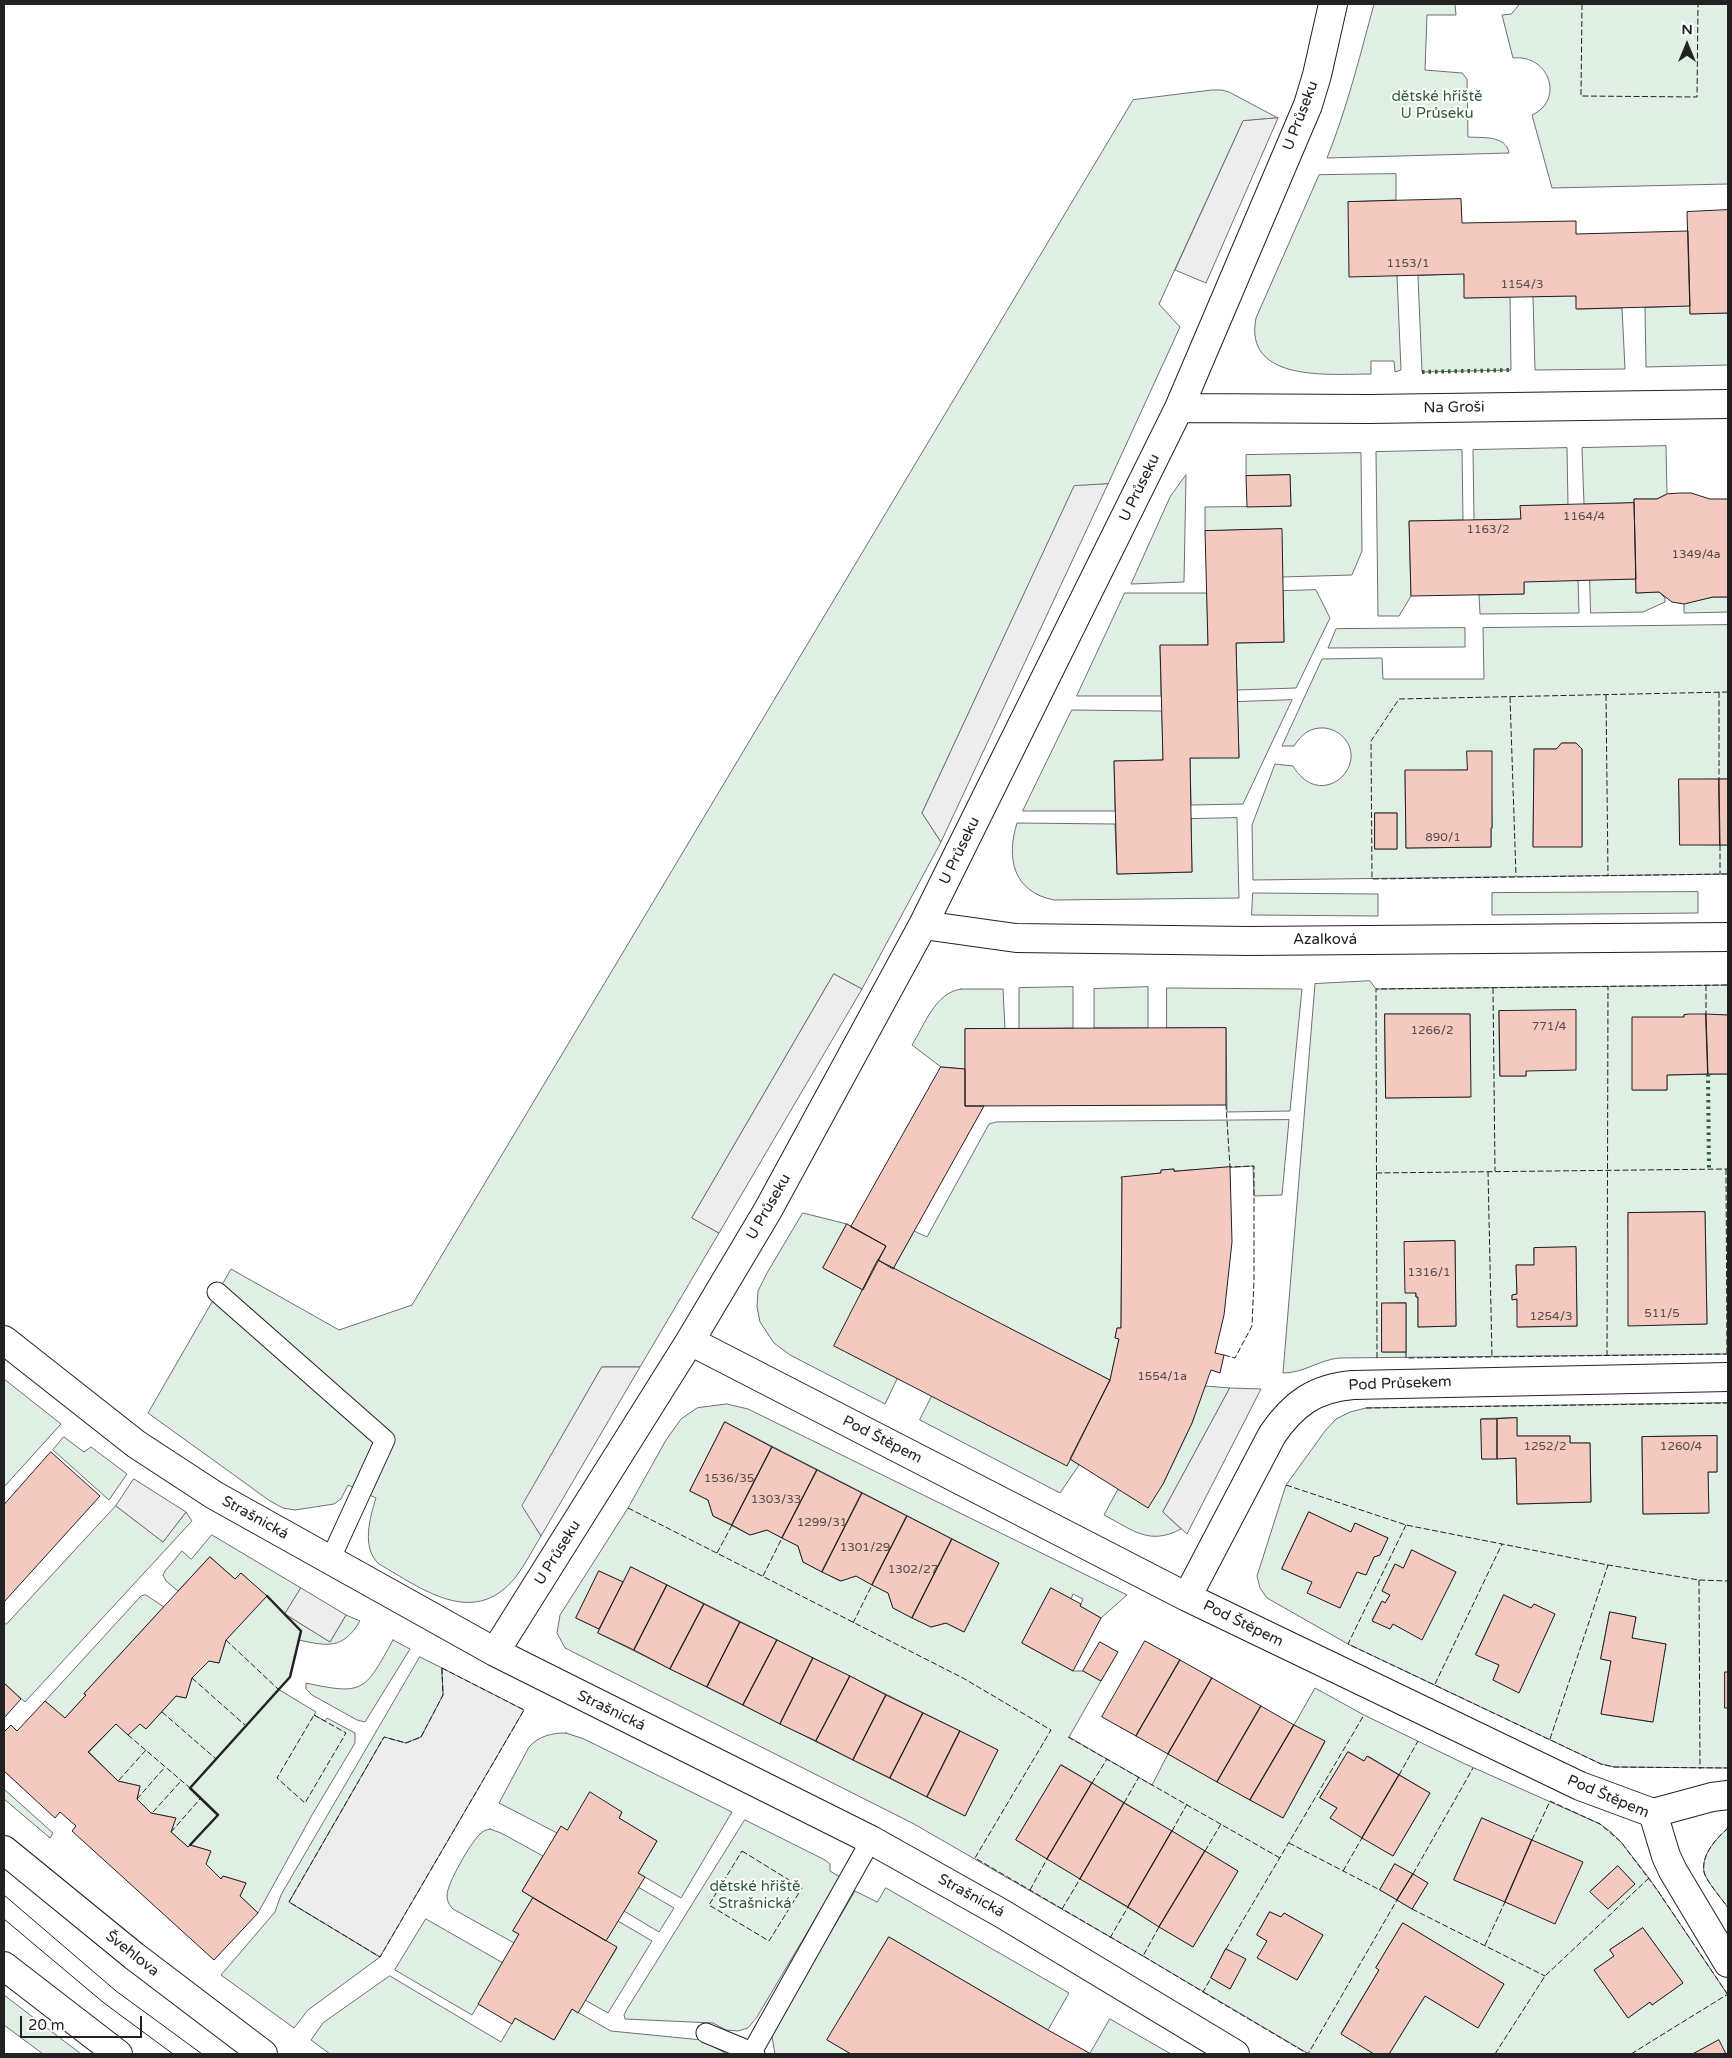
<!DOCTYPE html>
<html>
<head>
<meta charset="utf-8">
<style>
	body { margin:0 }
	#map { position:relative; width:1732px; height:2058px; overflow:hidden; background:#fff; font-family:"Varela Round",sans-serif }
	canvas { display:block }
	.frame { position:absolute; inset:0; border:5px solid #222; pointer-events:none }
	.north { position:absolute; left:1662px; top:20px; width:50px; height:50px; -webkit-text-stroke:4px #fff; paint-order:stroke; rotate:0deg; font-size:14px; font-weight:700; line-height:20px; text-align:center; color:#222 }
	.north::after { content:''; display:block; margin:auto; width:18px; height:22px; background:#222; clip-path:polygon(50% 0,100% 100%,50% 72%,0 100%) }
	.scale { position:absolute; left:20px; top:2016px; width:122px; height:22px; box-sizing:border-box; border:2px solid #222; border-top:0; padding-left:6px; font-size:15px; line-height:18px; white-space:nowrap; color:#222; -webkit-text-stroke:4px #fff; paint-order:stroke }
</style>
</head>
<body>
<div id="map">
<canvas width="1732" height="2058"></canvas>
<div class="frame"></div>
<div class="north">N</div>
<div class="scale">20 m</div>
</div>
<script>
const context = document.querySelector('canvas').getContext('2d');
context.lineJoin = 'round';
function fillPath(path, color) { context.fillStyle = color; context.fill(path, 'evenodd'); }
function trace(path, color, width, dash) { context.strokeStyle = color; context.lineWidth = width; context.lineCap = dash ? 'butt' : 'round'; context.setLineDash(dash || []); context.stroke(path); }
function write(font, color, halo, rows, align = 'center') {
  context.font = font + ' "Varela Round",sans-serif'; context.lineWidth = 4; context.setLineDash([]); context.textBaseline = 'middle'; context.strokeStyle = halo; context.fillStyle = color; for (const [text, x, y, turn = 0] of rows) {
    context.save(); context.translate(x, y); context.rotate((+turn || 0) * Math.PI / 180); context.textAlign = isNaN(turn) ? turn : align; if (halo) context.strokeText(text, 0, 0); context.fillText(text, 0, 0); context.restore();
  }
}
const green = new Path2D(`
	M1374 4H1455L1456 15H1427L1425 70 1462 73 1467 79 1468 137C1482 138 1506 135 1509 153L1327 158C1347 108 1360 56 1374 4Z
	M1520 4H1728V184L1552 188 1532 115C1565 100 1549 54 1513 58L1502 15 1511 14Z
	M1212 90H1222L1229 92 1278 118 1243 121 1159 304 1180 327 1108 484 1074 487 922 813 941 842 862 989 834 974 692 1218 719 1233 640 1367H602L523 1506 541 1536C533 1549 525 1565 515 1578 473 1629 421 1588 379 1564 361 1548 370 1517 376 1498L348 1485 341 1499 334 1504 295 1510 283 1508 270 1501 148 1413 231 1269 339 1330 412 1305 1133 100Z
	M1396 174V200L1348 202 1397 276 1401 370 1395 372 1394 361H1371V374C1331 374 1243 383 1256 318L1319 175Z
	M1464 274 1465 298 1510 297 1511 370 1422 372 1418 276Z
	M1576 296 1578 309 1622 308 1625 369 1535 370 1533 297Z
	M1690 306V314L1728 313V365L1646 367 1645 308Z
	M1666 446 1667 494 1657 499H1634V503L1584 505 1582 448Z
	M1567 448 1568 505 1521 506V519L1474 520 1473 450Z
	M1462 450 1463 520 1409 521 1411 596 1399 616H1378L1376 452Z
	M1361 453 1362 551 1352 575 1282 577 1281 529 1205 531V507L1291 506 1290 475 1246 476V455Z
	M1186 475 1184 582 1131 584 1170 497Z
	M1590 579H1636V593L1659 592 1665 598V602L1643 612 1591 613Z
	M1578 580 1579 613 1480 614 1479 595 1524 594V582Z
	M1316 590 1330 618 1296 688 1237 690 1236 643 1284 642 1283 591Z
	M1125 593H1207L1208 645 1160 646 1161 696H1077Z
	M1713 597H1728V612L1684 613V604Z
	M1728 625V779L1679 780 1680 844 1728 845V874L1253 880 1252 825 1275 764 1293 766C1321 813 1372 764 1342 736 1338 732 1332 729 1325 728 1310 727 1302 734 1294 746H1282L1322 659 1382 658 1383 679H1484L1483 628ZM1562 743H1576L1582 749V846H1533L1534 749H1556ZM1491 752 1492 828H1491V847L1406 848 1405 771 1467 770ZM1375 813H1397V849H1375Z
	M1465 628V647L1328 648 1336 629Z
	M1292 700 1243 804 1191 805 1190 758 1239 757 1237 702Z
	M1072 710 1162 711 1163 760 1114 761 1115 811H1023Z
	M1237 818 1239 898 1054 900C1013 892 1006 858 1017 823L1115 824 1117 874 1192 872 1191 819Z
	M1698 892V913L1492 915V893Z
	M1253 893 1378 894V916L1252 915Z
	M1370 981 1376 989 1728 985V1015H1684L1633 1090H1667V1075L1728 1074V1354L1339 1358C1319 1360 1304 1373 1283 1373L1315 984ZM1499 1011 1526 1071V1076H1500ZM1385 1014H1470V1097L1386 1098ZM1705 1212 1707 1324 1629 1325 1628 1213ZM1455 1241 1456 1326 1418 1327V1297H1416L1405 1242ZM1534 1248H1576L1577 1326 1518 1327 1517 1299H1512V1295L1517 1294 1516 1265H1534ZM1406 1303V1352H1382V1304Z
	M1073 987V1028L1019 1029V988Z
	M1148 987V1028H1094V989Z
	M1167 988 1302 989 1290 1111 1227 1112 1226 1028H1167Z
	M961 989H1003L1005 1029H965V1069L941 1067 912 1045C925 1024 935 993 961 989Z
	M1289 1120 1282 1195 1254 1196 1253 1166 1174 1171V1169L1161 1170V1173L1121 1178 1122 1179 1121 1328H1117L1115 1338 1119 1339 1110 1380 893 1269 914 1231 927 1237 989 1124 996 1122Z
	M803 1213 847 1224 823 1268 863 1290 897 1379 885 1404 790 1355 774 1343 760 1322 757 1307 758 1291 767 1273Z
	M4 1379 61 1424 4 1487Z
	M1205 1386 1230 1388 1163 1512 1181 1529C1149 1546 1133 1530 1104 1515L1118 1489 1163 1484 1192 1423Z
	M932 1396 1070 1459 1079 1465 1060 1493 920 1420Z
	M1728 1403V1672L1725 1673V1707L1728 1708V1768L1614 1767 1601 1764 1348 1644 1267 1598 1260 1588 1257 1576 1286 1485 1325 1431 1336 1419 1350 1412 1366 1408ZM1517 1418V1436H1570V1443H1590L1591 1502 1517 1504 1516 1458 1482 1459V1419ZM1717 1436V1472H1708V1513L1643 1514 1642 1437ZM1309 1512 1351 1532 1355 1523 1388 1538 1380 1555 1374 1557 1366 1575 1357 1572 1340 1608 1308 1593 1312 1582 1282 1569ZM1412 1550 1456 1572 1422 1639 1393 1624 1390 1629 1372 1620 1382 1601 1385 1603 1390 1595 1382 1591 1395 1564 1403 1568ZM1504 1595 1531 1608 1534 1604 1555 1614 1519 1692 1493 1680 1499 1665 1476 1654ZM1610 1612 1636 1617 1632 1638 1666 1644 1652 1722 1601 1714 1611 1661 1601 1659Z
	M727 1404 748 1409 1127 1595 1101 1618 1080 1606 1083 1599 1073 1594 1071 1599 1051 1588 1022 1643 1073 1671H1083L1101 1681 1069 1737 1152 1785 1168 1754 1283 1818 1325 1742 1294 1725 1315 1688 1364 1715 1463 1763 1600 1824 1611 1832 1621 1842 1649 1878 1728 1995V2054H1726L1718 2041 1693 2054H1389L1425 1996 1477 2027 1504 1984 1403 1923 1376 1967 1379 1970 1341 2033 1374 2054H1309L1143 1956 914 1824 565 1648 557 1633 560 1615 628 1508 666 1440 681 1419 697 1408ZM725 1422 999 1563 964 1632 946 1623 931 1627 893 1608 888 1593 856 1576 840 1581 803 1562 798 1546 767 1530 750 1535 713 1516 708 1500 690 1491ZM631 1567 998 1750 965 1816 598 1633 599 1629 576 1618 599 1571 623 1582ZM1349 1752 1364 1761 1368 1756 1430 1793 1393 1856 1330 1818 1337 1808 1320 1798ZM1062 1765 1238 1871 1193 1947 1016 1840ZM1482 1818 1582 1863 1555 1923 1454 1880ZM1395 1864 1428 1883 1412 1909 1380 1890ZM1618 1866 1634 1883 1608 1909 1591 1891ZM1270 1912 1281 1917 1284 1913 1323 1935 1297 1980 1258 1958 1267 1941 1257 1935ZM1643 1928 1683 1983 1652 2005 1650 2002 1628 2018 1594 1970 1614 1956 1610 1950ZM1226 1949 1245 1959 1230 1989 1211 1978Z
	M64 1437 84 1452 91 1447 127 1474 109 1500 53 1450Z
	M116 1506 163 1542 186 1512 192 1521 25 1702 4 1683V1623L6 1624Z
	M212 1535 301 1588 285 1614 330 1642 346 1615 360 1621C343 1650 327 1646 299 1640L290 1677 278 1689 316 1712 314 1715 325 1721 327 1718 355 1733V1743L312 1815 258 1913 240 1896 246 1883 223 1876 221 1879 206 1864 210 1851 191 1845 188 1847 171 1832 175 1818 151 1813 137 1799 140 1786 118 1781 89 1752 116 1724H140L146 1729 176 1696 186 1698 192 1678 209 1661 219 1663 226 1640 266 1596 241 1573 235 1579 210 1557 178 1591 166 1581 163 1575 165 1571 182 1551 191 1559Z
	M146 1595 164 1607 84 1694 86 1695 65 1718 45 1701 141 1596Z
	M393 1640 410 1649 365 1722 357 1720 312 1695 306 1689V1683C365 1696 365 1690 393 1640Z
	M420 1657 442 1668 443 1695 439 1704 421 1737 406 1743 289 1902 380 1957 308 2010 294 2028 221 1975 275 1912 281 1895Z
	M566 1733 584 1739 732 1812 681 1898 638 1873 657 1841 619 1818 622 1812 567 1830 561 1827 557 1833 499 1803 529 1747C539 1736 551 1733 566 1733Z
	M4 1789 53 1833 50 1838 4 1799Z
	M745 1820 825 1860 830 1864V1871L840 1877 757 2017 748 2028 738 2031 726 2030 713 2023 625 2019 624 2015 627 2009Z
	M1728 1828V1908C1723 1900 1706 1881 1704 1872 1701 1854 1717 1838 1728 1828Z
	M490 1829 501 1833 543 1856 522 1891 533 1898 513 1931 519 1934 514 1943 453 1909C449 1905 447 1901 447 1895 447 1884 471 1842 480 1834 483 1831 486 1830 490 1829Z
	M638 1887 674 1908 659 1932 624 1911Z
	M886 1888 1069 1993 1048 2030 889 1937 828 2040 851 2054H775L772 2037 774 2028 855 1891 877 1902Z
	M426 1919 503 1963 472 2015 395 1970Z
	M618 1921 652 1941 608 2013 585 2000 617 1948 606 1941Z
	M390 1976 501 2042 515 2018 554 2040 572 2009 611 2031 702 2040 727 2054H330L311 2040 323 2023Z
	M4 1995 81 2054H43L4 2025Z
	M1110 2019 1171 2054H1090Z`);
const parking = new Path2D(`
	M1278 118 1206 283 1175 270 1243 121Z
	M1108 484 941 842 922 813 1074 486Z
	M834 974 862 989 719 1233 692 1218Z
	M602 1367H640L541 1536 522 1506Z
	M1230 1388 1261 1389 1187 1534 1163 1512Z
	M134 1479 186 1512 163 1542 116 1506Z
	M301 1588 346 1615 330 1642 285 1614Z
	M442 1668 524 1710 380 1957 289 1902 384 1737 406 1743 421 1737 443 1695Z`);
const building = new Path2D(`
	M1461 199 1462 223 1576 221V234L1688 231 1690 306 1576 309V296L1464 298V274L1349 277 1348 202Z
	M1728 210V313L1690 314 1687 212Z
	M1290 475 1291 506 1247 507 1246 476Z
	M1680 493H1691L1710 499H1728V597H1713L1684 604 1672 602 1659 592 1636 593 1634 499H1657L1667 494Z
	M1634 503 1636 579 1524 582V594L1411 596 1409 521 1521 519 1520 506Z
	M1282 529 1284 642 1236 643 1239 758H1190L1192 872 1117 874 1114 761 1163 760 1160 645H1208L1205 531Z
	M1562 743H1576L1582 749V847H1533L1534 749H1556Z
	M1467 751H1492V828H1491V847L1406 848 1405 770H1467Z
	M1679 779H1719L1720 845H1680Z
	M1719 779H1728V845H1720Z
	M1375 813H1397V849H1375Z
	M1576 1010V1070L1526 1071V1076H1500L1499 1011Z
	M1385 1014H1470L1471 1097 1386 1098Z
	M1690 1014H1706L1708 1074 1667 1075V1090H1632V1017H1684V1015Z
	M1706 1014 1728 1015V1074H1708Z
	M1226 1028V1105L965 1106V1029Z
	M941 1067 965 1069V1106H984L893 1269 878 1260 886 1246 851 1227Z
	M1230 1167 1232 1242 1224 1315 1215 1353 1224 1355 1220 1373 1211 1370 1192 1423 1163 1484 1148 1508 1070 1459 1110 1380 1119 1339 1115 1338 1117 1328H1121L1122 1179 1121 1177 1161 1173V1170L1174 1169V1171Z
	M1705 1212 1707 1324 1628 1326V1213Z
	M847 1224 886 1246 863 1290 823 1268Z
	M1455 1241 1456 1326 1418 1327V1297H1416V1293H1405L1404 1242Z
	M1576 1247 1577 1326 1517 1327V1299L1512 1300V1295L1517 1294 1516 1265H1534V1248Z
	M878 1260 1110 1380 1067 1466 834 1346Z
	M1382 1303H1406V1352H1382Z
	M1517 1418V1436H1570V1443H1590L1591 1502 1517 1504 1516 1458 1497 1459V1419Z
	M1481 1419H1497V1459H1482Z
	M725 1422 772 1447 732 1525 713 1516 708 1500 690 1491Z
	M1717 1436V1472H1708L1709 1513 1643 1514 1642 1437Z
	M772 1447 817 1470 782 1538 767 1530 750 1535 732 1525Z
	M51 1452 100 1496 4 1602V1505Z
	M817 1470 862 1493 822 1572 803 1562 798 1546 782 1538Z
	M862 1493 907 1516 872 1585 856 1576 841 1581 822 1572Z
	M1309 1512 1351 1532 1355 1523 1388 1538 1380 1555 1374 1557 1366 1575 1357 1572 1340 1608 1307 1593 1312 1582 1282 1569Z
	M907 1516 952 1539 912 1618 893 1608 888 1593 872 1585Z
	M952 1539 999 1563 964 1632 946 1623 931 1627 912 1618Z
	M1412 1550 1456 1572 1422 1640 1393 1624 1390 1629 1372 1621 1382 1601 1385 1603 1390 1595 1382 1591 1395 1564 1403 1568Z
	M210 1557 235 1579 241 1573 267 1596 226 1640 219 1663 209 1661 192 1678 186 1698 176 1696 146 1729 140 1724 128 1735 116 1724 88 1752 118 1781 140 1786 137 1799 151 1813 176 1818 171 1832 188 1847 190 1845 211 1851 206 1864 221 1879 223 1876 246 1883 240 1896 258 1913 214 1960 72 1831 76 1826 60 1812 55 1818 4 1771V1732L11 1725 17 1731 45 1701 65 1718 86 1695 84 1694Z
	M631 1567 667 1585 634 1650 598 1633Z
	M599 1571 623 1582 599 1629 576 1618Z
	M667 1585 704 1604 670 1669 634 1650Z
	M1051 1588 1081 1604 1080 1606 1101 1618 1073 1671 1022 1643Z
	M1504 1595 1531 1608 1534 1604 1555 1614 1519 1693 1493 1680 1499 1665 1476 1655Z
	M704 1604 740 1622 707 1687 670 1669Z
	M1610 1612 1636 1617 1632 1638 1666 1644 1653 1722 1601 1714 1611 1661 1601 1659Z
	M740 1622 777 1640 743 1705 707 1687Z
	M777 1640 813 1658 780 1724 743 1705Z
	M1145 1641 1180 1660 1136 1736 1102 1717Z
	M1100 1642 1118 1652 1101 1681 1083 1671Z
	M813 1658 850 1676 816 1741 780 1724Z
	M1180 1660 1212 1678 1168 1754 1136 1736Z
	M1725 1672H1728V1708H1725Z
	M850 1676 886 1695 853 1760 816 1741Z
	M1212 1678 1261 1706 1217 1782 1168 1754Z
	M4 1683 21 1699 4 1718Z
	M886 1695 923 1713 890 1778 853 1760Z
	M1261 1706 1294 1725 1250 1800 1217 1782Z
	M923 1713 960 1731 927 1797 890 1778Z
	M1294 1725 1325 1741 1283 1818 1250 1800Z
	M960 1731 998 1750 965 1816 927 1797Z
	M1348 1752 1364 1761 1367 1756 1399 1775 1362 1838 1330 1818 1337 1808 1320 1798Z
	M1061 1765 1092 1783 1047 1859 1016 1840Z
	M1399 1775 1430 1793 1393 1856 1362 1838Z
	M1092 1783 1124 1803 1080 1879 1047 1859Z
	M590 1792 622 1812 619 1818 657 1841 638 1873 645 1877 606 1941 522 1891 561 1826 567 1830Z
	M1124 1803 1172 1831 1128 1907 1080 1879Z
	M1482 1818 1532 1840 1505 1902 1454 1880Z
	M1172 1831 1205 1851 1159 1927 1128 1907Z
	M1532 1840 1583 1862 1555 1924 1505 1902Z
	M1205 1851 1238 1871 1193 1947 1159 1927Z
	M1395 1864 1413 1874 1397 1900 1380 1890Z
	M1618 1866 1635 1884 1608 1909 1590 1892Z
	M1413 1874 1428 1883 1412 1909 1397 1900Z
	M533 1898 617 1947 578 2013 572 2009 554 2040 515 2018 512 2024 478 2004 519 1934 513 1931Z
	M1270 1912 1281 1917 1284 1913 1323 1935 1297 1980 1257 1958 1267 1941 1257 1935Z
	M1403 1923 1504 1984 1478 2028 1425 1996 1389 2054H1374L1341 2034 1379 1970 1376 1968Z
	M1643 1928 1683 1983 1652 2005 1650 2002 1628 2018 1594 1970 1614 1956 1610 1950Z
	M889 1937 1048 2030 1091 2054H851L827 2040Z
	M1226 1949 1246 1959 1230 1989 1211 1978Z
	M1719 2040 1726 2054H1693Z`);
const lane = new Path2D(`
	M217 1292 385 1440 330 1560
	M706 2033 752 2052
	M755 2054 752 2052 871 1840`);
const street = new Path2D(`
	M1179 408 1369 409 1728 404
	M923 925 1016 938 1248 941 1728 937
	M4 1340 136 1444 214 1495 495 1652 871 1840 1001 1913 1235 2054
	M690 1341 1187 1597 1580 1786 1653 1813
	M1187 1597 1272 1435C1293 1404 1315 1388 1353 1385L1728 1377
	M495 1652 690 1341 768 1210 923 925 1179 408 1308 105 1317 75 1333 4
	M1653 1813 1666 1856 1673 1871 1728 1963
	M1653 1813 1712 1797 1728 1795`);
const secondary = new Path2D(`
	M4 1850 134 1956 263 2054
	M4 1966 118 2054`);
const tram = new Path2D(`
	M4 1895 116 1991 202 2054
	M4 1919 104 2003 173 2054`);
const hedge = new Path2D(`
	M1422 372 1511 370
	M1708 1074 1709 1169`);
const fence = new Path2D(`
	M1582 4 1581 96 1697 97 1698 4
	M1719 692V779
	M1728 692 1399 699 1371 741 1372 879 1728 874
	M1606 695 1608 876
	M1510 697 1516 876
	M1720 845V874
	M1706 985V1014
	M1493 988 1495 1171
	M1726 1169 1727 1354
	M1488 1171 1492 1357
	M1376 1173 1728 1169
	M1406 1352V1358L1728 1354
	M1224 1355 1235 1358 1252 1326 1254 1280V1166L1230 1167 1226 1105
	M1607 1356 1608 987
	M1377 1358 1376 989 1728 985
	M1366 1408 1728 1403
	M1286 1485 1406 1525 1608 1565 1699 1580 1728 1581
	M628 1508 963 1678 1051 1730 975 1858 1143 1956
	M1406 1525 1348 1644 1601 1764 1614 1767 1728 1768
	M717 1553 732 1525
	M763 1576 782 1538
	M1699 1580 1700 1769
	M853 1623 872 1585
	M226 1640 278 1689
	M442 1668 524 1710 380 1957 289 1902 384 1737 406 1743 421 1737 443 1695Z
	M192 1678 246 1726
	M1435 1684 1502 1544
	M162 1712 216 1759
	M314 1715 346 1733 305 1803 277 1778Z
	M128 1735 190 1788
	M1068 1737 1280 1858
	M1550 1739 1608 1565
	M1399 1775 1418 1741
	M119 1780 146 1750
	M1092 1783 1107 1759
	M137 1799 165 1767
	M1124 1803 1139 1777
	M153 1812 181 1781
	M1728 1828C1717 1838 1701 1854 1704 1872 1706 1881 1723 1900 1728 1908
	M1172 1831 1187 1804
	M171 1832 200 1799
	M1532 1840 1550 1801 1600 1824 1621 1842 1658 1891 1728 1995
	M1289 1843 1380 1890
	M742 1851 802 1888 769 1941 709 1905Z
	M1205 1851 1221 1824
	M1343 1871 1362 1838
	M1413 1874 1473 1768
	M1030 1890 1047 1859
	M1062 1909 1080 1879
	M1412 1909 1545 1976
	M1159 1927 1143 1956 1203 1992 1211 1978
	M1110 1938 1128 1907
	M1485 1945 1505 1902
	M1226 1949 1364 1715
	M1203 1992 1308 2054 1397 1900
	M1495 2054 1545 1976 1649 1878
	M1631 2054 1728 1994`);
const wall = new Path2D(`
	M190 1845 218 1815 190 1788 290 1677 301 1631 267 1596`);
const numberNames = [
	["1153/1",1408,264],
	["1154/3",1522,285],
	["1164/4",1584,517],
	["1163/2",1488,530],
	["1349/4a",1696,555],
	["890/1",1443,838],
	["771/4",1549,1027],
	["1266/2",1432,1031],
	["1316/1",1429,1273],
	["511/5",1662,1314],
	["1254/3",1551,1317],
	["1554/1a",1162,1377],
	["1252/2",1545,1447],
	["1260/4",1681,1447],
	["1536/35",729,1479],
	["1303/33",776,1500],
	["1299/31",822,1523],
	["1301/29",865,1548],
	["1302/27",913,1570]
];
const parkNames = [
	["dětské hřiště",1437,97],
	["U Průseku",1437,114],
	["dětské hřiště",755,1887],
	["Strašnická",755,1904]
];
const streetNames = [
	["U Průseku",1301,116,-69],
	["Na Groši",1454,408,-1],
	["U Průseku",1140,488,-64],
	["U Průseku",960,851,-64],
	["Azalková",1325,940],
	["U Průseku",769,1207,-60],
	["Pod Průsekem",1400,1384,-2],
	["Pod Štěpem",882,1440,27],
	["Strašnická",255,1518,29],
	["U Průseku",558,1553,-58],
	["Pod Štěpem",1243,1624,26],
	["Strašnická",611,1711,26],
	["Pod Štěpem",1608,1797,23],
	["Strašnická",971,1896,29],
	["Švehlova",132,1954,38]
];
fillPath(green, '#e0efe3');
trace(green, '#6f6f6f', 1);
fillPath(parking, '#ededed');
trace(parking, '#6f6f6f', 1);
fillPath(building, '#f3c9c0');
trace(building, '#222', 1);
trace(lane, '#222', 21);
trace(street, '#222', 30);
trace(secondary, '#222', 30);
trace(lane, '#fff', 19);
trace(street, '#fff', 28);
trace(secondary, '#fff', 28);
trace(tram, '#222', 1);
trace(hedge, '#2f5e38', 4, [2.5, 4]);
trace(fence, '#222', 1, [6, 2.5]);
trace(wall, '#222', 2.5);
write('12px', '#564c4a', null, numberNames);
write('15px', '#2f5e38', '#fff', parkNames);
write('15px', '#222', '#fff', streetNames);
</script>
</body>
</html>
